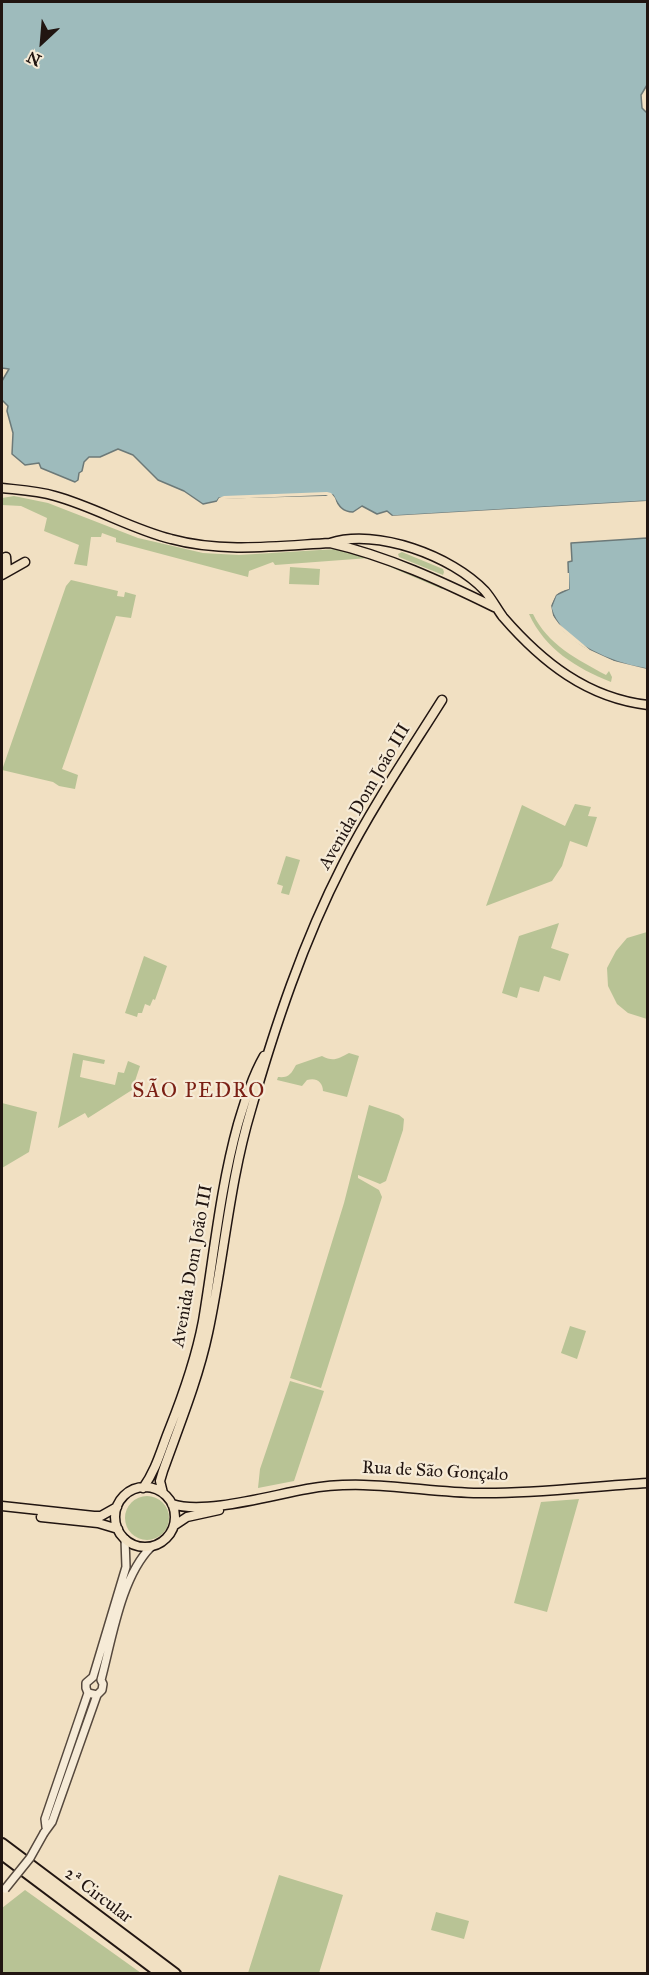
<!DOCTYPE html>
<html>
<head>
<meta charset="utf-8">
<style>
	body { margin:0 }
	#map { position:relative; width:649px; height:1975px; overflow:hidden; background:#f1e0c2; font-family:"IM FELL Great Primer",serif }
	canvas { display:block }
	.frame { position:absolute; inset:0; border:3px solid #211511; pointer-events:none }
	.north { position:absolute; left:12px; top:12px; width:60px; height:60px; -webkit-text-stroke:4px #f6ebd7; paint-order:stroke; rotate:206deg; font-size:16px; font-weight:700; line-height:24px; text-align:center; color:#211511 }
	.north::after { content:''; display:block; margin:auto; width:21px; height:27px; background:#211511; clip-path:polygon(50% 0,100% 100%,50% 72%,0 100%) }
</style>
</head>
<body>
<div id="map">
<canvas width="649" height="1975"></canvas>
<div class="frame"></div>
<div class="north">N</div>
</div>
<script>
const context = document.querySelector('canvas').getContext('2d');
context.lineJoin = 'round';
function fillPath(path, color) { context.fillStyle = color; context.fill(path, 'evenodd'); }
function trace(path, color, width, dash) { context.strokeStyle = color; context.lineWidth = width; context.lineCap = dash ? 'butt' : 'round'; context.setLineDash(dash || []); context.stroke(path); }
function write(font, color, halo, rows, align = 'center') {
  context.font = font + ' "IM FELL Great Primer",serif'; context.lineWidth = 4.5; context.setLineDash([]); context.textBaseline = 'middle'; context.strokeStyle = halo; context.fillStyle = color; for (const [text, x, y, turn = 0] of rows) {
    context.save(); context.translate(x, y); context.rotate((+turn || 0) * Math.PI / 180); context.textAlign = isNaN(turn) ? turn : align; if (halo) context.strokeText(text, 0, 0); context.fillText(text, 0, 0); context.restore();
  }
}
const green = new Path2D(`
	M14 496 48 503 138 538 203 553 239 555 336 549 356 551 444 586 442 589 369 558 275 565 273 562 249 571 248 577 116 542V538L102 533 101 537H91L87 566 74 564 79 545 44 531 47 518 21 506 2 505V498Z
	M402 552 443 569 444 572 443 575 399 557 398 554Z
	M290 567 320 569 319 585 289 584Z
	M71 580 118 591 117 596 124 597 125 592 136 595 131 618 116 616 62 769 78 775 75 789 59 786 53 782 2 770 66 586Z
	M529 614H533C547 644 578 660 606 675L609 671 612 677 611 682C576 668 545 649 529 614Z
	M575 804 591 807 588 816 597 817 587 847 570 841 562 866 552 881 486 906 522 805 565 826Z
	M286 856 300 860 289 895 281 893 283 886 277 884Z
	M559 923 551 948 569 954 560 981 544 976 539 992 520 987 517 998 502 993 519 936Z
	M647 932H648L647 1019 628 1013 617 1004 608 986 607 968 616 951 627 938Z
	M144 956 167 966 155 1000 153 999 150 1006 145 1004 142 1013H138L137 1017 125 1013Z
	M73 1053 105 1060 104 1064 83 1060 80 1077 115 1085 118 1072 124 1073 128 1061 140 1066 132 1090 88 1118 85 1113 58 1128Z
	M349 1053 359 1056 347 1097 323 1091C323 1082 316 1077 307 1080L302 1086 277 1080 278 1077C289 1078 291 1074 296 1065L322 1056C333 1062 338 1059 349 1053Z
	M2 1103 37 1112 29 1152 2 1168Z
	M369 1105 399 1115 404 1119 403 1130 386 1181 380 1184 358 1175V1178L379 1190 382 1197 321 1388 290 1378 344 1203Z
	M570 1326 586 1331 577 1359 561 1353Z
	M290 1381 324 1391 294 1481 258 1488 260 1469Z
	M125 1518a22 22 0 1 1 44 0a22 22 0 1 1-44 0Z
	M579 1499 547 1612 514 1603 541 1502Z
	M279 1875 343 1895 319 1973H248Z
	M25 1890 141 1973H2V1908Z
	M436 1912 469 1921 464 1939 431 1930Z`);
const water = new Path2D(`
	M2 2H647V85L641 95 642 108 648 114 647 501 393 516 387 511 377 514 362 506 353 512C341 512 338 504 333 495L219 498 217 501 203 504 184 491 158 480 133 455 118 449 100 457H89L84 462 82 471 79 473 78 480 75 482 41 468 39 463 25 465 12 454 13 433 7 411 8 406 2 400V381L9 369 2 368Z
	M647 538V669C615 664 561 644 551 608L556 595 569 589 568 562 572 561 571 543Z`);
const pier = new Path2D(`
	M327 492 331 493 335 498 337 504 334 506 330 497 326 495 224 499 215 505 219 498 224 496Z
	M647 501 648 504 394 519 390 516Z
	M566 573H569V589L561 591 556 595 551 605 553 616 559 624 590 650 614 661 647 669V672L621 666 598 656 572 640 558 626 550 613 549 603 554 593 567 586Z`);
const minor = new Path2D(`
	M93 1677 126 1567 125 1539
	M88 1693 97 1695 102 1690 103 1684 101 1680C112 1639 121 1577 151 1547
	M88 1693 86 1688V1683L93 1677
	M46 1827 45 1819 88 1693
	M44 1833 52 1822 97 1695`);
const major = new Path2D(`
	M2 488C20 490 38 491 55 496 95 507 131 529 171 539 222 553 277 546 330 543 377 528 452 556 485 591 492 599 497 609 503 617 542 662 587 698 648 705
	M330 543C387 556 441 581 494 607
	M6 557 7 571
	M2 575 25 562
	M115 1517a30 30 0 1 1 60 0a30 30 0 1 1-60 0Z
	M143 1488C156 1470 161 1450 169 1430 183 1395 196 1358 203 1321 214 1255 220 1189 238 1124 245 1101 252 1077 264 1056
	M163 1493 160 1481 163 1471C179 1426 198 1380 208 1333 224 1259 229 1183 251 1110 275 1026 303 942 343 864 372 807 408 754 442 700
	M172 1504C204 1515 272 1495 307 1489 365 1478 421 1492 479 1493 535 1494 592 1486 648 1483
	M2 1506 94 1516H101L117 1507
	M41 1517 98 1523 118 1529
	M175 1525 187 1517 219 1510`);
const highway = new Path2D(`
	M2 1844 175 1974
	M2 1854 162 1974`);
const minorBridge = new Path2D(`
	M5 1889 30 1858 44 1833`);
const streetNames = [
	["Avenida Dom João III",365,797,-60],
	["Avenida Dom João III",193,1266,-80],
	["Rua de São Gonçalo",435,1472,3],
	["2ª Circular",98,1896,37]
];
const quarterNames = [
	["SÃO PEDRO",199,1092]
];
fillPath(green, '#b8c395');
fillPath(water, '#9ebbbc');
trace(water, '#6c7978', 1.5);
fillPath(pier, '#f1e0c2');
trace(minor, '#55483d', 10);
trace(major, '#211511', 11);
trace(highway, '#211511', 14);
trace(minor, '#f6ebd7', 7);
trace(major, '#f1e0c2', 8);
trace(highway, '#f1e0c2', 10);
trace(minorBridge, '#55483d', 10, []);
trace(minorBridge, '#f6ebd7', 7);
write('18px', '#211511', '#f6ebd7', streetNames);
context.letterSpacing = '1.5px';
write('21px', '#7a1f14', '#f6ebd7', quarterNames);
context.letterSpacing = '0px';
</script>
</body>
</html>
